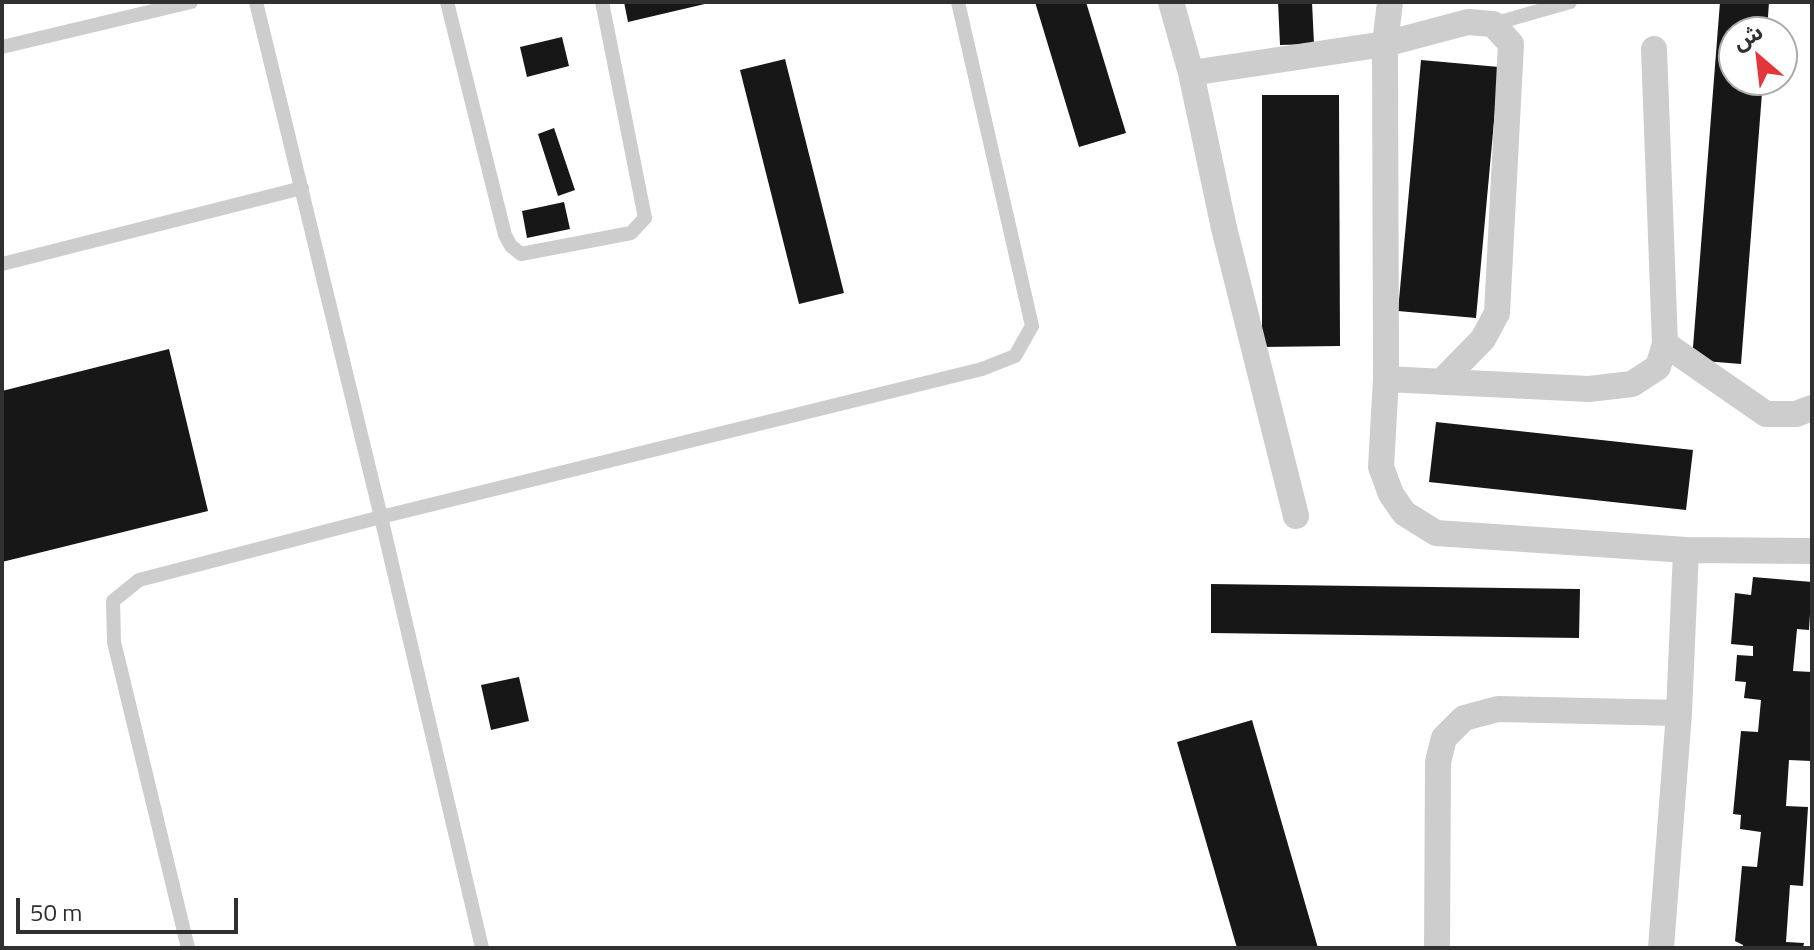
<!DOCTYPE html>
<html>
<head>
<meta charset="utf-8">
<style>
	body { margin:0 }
	#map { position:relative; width:1814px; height:950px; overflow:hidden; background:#fff; font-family:"Titillium Web","Noto Sans Arabic",sans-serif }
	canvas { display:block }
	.frame { position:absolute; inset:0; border:4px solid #303030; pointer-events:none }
	.north { position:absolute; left:1718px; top:16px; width:80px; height:80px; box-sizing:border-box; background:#fff; border:2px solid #acacac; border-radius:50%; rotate:332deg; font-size:22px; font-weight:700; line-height:32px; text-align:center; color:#303030 }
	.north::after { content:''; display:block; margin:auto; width:28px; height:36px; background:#e3363a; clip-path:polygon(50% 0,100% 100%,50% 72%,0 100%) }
	.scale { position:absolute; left:16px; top:898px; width:222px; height:36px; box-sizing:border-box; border:4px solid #303030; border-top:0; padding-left:10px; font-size:24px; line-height:28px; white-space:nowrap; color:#303030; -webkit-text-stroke:6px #fff; paint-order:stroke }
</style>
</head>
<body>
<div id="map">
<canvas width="1814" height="950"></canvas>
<div class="frame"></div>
<div class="north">ش</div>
<div class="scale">50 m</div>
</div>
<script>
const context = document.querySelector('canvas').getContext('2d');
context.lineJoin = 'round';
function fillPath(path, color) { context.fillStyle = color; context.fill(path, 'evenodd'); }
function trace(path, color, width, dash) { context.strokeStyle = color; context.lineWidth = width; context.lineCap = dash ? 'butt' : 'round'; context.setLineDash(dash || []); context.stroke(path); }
const building = new Path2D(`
	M624 2H709V3L628 22Z
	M1035 2H1086L1126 133 1079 147Z
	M1278 2H1312L1314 44 1280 45Z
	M1720 2H1769L1767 32H1734V80H1763L1741 364 1692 360Z
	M562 37 569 66 527 77 520 47Z
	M785 59 844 293 799 304 740 70Z
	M1421 60 1499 67 1476 318 1398 311Z
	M1262 95H1339L1340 346 1262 347Z
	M554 128 575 190 558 196 538 134Z
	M564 202 570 229 527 238 522 211Z
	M169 349 208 511 2 562V391Z
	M1436 422 1693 450 1686 510 1429 482Z
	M1753 577 1812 582 1809 630 1797 629 1793 671 1812 672 1811 761 1789 760 1786 806 1808 807 1803 886 1790 885 1786 942 1804 943 1803 948H1743V945L1735 941 1742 866 1757 867 1761 832 1740 829 1741 815 1733 814 1741 731 1758 732 1761 700 1744 698 1746 682 1735 681 1737 655 1753 656V646L1731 644 1735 593 1751 595Z
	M1211 584 1580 589 1579 638 1211 633Z
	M519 677 529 721 491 730 481 685Z
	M1252 720 1318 948H1237L1177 742Z`);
const lane = new Path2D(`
	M256 2 381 517 482 948
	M447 2 505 235 511 246 521 254 631 233 645 218 602 2
	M1493 24 1570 2
	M2 47 191 2
	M2 264 302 188
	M188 948 114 642 113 601 139 580 381 517 982 369 1015 356 1032 326 958 2`);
const street = new Path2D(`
	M1171 2 1191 73 1224 228 1296 516
	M1390 2 1385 44 1386 379 1381 467 1391 494 1404 513 1436 533 1686 550 1812 551
	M1191 73 1385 44 1468 22 1493 24 1511 44 1497 313 1483 339 1442 381
	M1665 344 1766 414H1796L1812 408
	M1386 379 1589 389 1632 384 1658 367 1665 344 1654 49
	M1437 948 1438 762 1444 738 1464 718 1498 709 1679 713
	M1661 948 1679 713 1686 550`);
fillPath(building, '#171717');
trace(lane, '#cdcdcd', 14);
trace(street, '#cdcdcd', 26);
</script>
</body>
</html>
